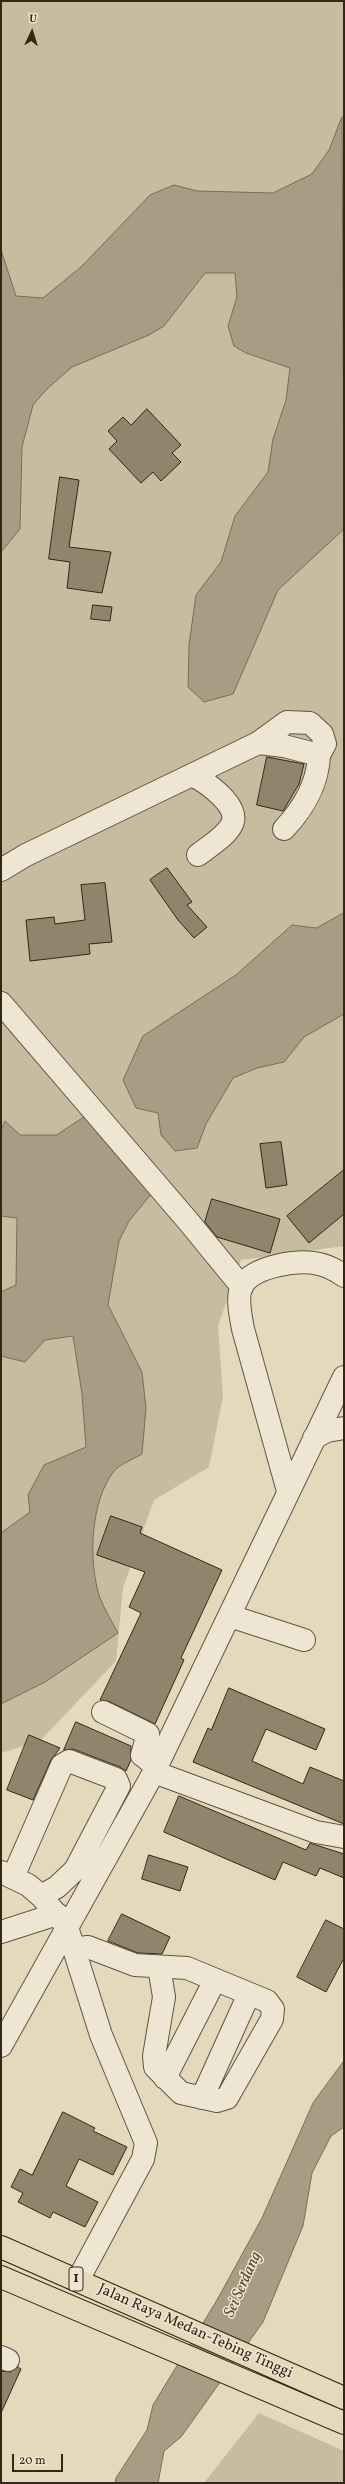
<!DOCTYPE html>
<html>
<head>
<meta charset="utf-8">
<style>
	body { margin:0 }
	#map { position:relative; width:345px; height:2484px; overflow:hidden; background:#e5d9bc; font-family:Vollkorn,serif }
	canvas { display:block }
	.frame { position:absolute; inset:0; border:2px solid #342716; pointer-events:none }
	.north { position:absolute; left:12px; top:12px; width:40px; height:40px; -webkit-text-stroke:3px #eee6d3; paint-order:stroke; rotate:4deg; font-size:11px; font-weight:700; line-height:16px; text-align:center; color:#342716 }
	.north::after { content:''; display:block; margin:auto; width:14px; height:18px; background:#342716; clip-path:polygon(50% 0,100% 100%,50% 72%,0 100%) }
	.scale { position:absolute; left:12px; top:2454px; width:51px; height:18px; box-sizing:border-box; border:2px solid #342716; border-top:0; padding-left:5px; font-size:12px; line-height:14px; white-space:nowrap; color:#342716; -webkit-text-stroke:3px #eee6d3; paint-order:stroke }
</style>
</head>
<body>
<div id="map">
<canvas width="345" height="2484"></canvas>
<div class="frame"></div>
<div class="north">U</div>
<div class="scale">20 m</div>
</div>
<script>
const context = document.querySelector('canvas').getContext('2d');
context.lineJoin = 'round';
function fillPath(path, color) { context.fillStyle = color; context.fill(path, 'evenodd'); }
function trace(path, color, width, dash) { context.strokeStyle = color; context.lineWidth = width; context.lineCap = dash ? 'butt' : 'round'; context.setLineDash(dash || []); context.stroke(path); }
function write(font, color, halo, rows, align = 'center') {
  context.font = font + ' Vollkorn,serif'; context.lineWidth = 3; context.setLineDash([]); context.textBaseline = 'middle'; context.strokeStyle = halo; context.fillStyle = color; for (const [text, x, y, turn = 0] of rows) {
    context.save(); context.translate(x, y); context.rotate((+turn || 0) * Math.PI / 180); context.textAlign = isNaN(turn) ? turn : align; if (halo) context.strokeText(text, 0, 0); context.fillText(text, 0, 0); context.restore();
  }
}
const green = new Path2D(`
	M1 1H344V1246L241 1260 218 1326 223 1396 209 1467 154 1500 123 1588 116 1661 40 1741 1 1753Z
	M259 2413 344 2451V2483H204Z`);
const water = new Path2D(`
	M342 117 344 529 278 590 233 694 204 702 188 687 189 645 196 595 221 562 235 516 268 472 273 439 286 400 290 368 246 353 234 346 228 326 237 297 235 273H205L164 326 149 335 72 367 47 389 33 405 22 447 20 529 1 552V250L16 296 43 298 81 267 150 195 174 185 197 191 273 193 312 174 329 150Z
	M344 913V1014L304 1037 284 1062 257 1068 233 1078 206 1124 197 1148 175 1151 161 1135 158 1113 136 1108 123 1080 143 1036 236 975 292 925 316 928Z
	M86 1116 157 1187 129 1221 119 1241 108 1305 142 1372 146 1408 142 1454C134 1459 120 1464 114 1471 90 1502 88 1562 100 1598 105 1610 112 1622 118 1633L45 1682 1 1704V1533L30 1512 28 1495 44 1465 86 1447 82 1394 73 1336 45 1340 25 1362 1 1356V1292L16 1285 17 1218 1 1216V1130L5 1121 20 1135H56Z
	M344 2061V2127L331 2136 312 2173 303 2226 263 2322 181 2437 164 2451 158 2483H115L116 2478 147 2430 153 2405 217 2300 262 2218 313 2103Z`);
const building = new Path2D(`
	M147 409 181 445 172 453 181 462 161 481 153 472 141 483 109 449 117 441 108 431 123 417 131 425Z
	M60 477 79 480 69 547 111 552 102 593 67 588 70 562 49 559Z
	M93 605 112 607 110 621 91 619Z
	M267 757 304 764 299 784 283 811 257 805Z
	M167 868 192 902 187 905 207 927 194 938 178 920 150 880Z
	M105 883 112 942 89 944 90 954 30 961 26 920 54 917 55 924 85 920 81 885Z
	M281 1142 287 1185 266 1188 260 1144Z
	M344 1170V1214L309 1243 287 1216Z
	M212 1199 280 1219 270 1253 217 1237 205 1222Z
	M111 1516 142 1527 140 1533 222 1570 181 1658 184 1660 155 1724 108 1701 100 1700 141 1613 129 1607 145 1572 97 1555Z
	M229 1688 325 1729 316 1750 266 1729 252 1761 303 1784 310 1767 344 1781V1824L193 1762 208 1728 211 1730Z
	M76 1722 131 1746V1760L126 1771 120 1767 73 1749 64 1750Z
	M29 1735 60 1748 51 1760 33 1800 7 1790Z
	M179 1796 306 1850 310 1843 344 1854V1878L320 1868 316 1876 283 1862 275 1880 164 1832Z
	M149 1855 188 1867 180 1891 142 1879Z
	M122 1914 170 1937 162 1954 138 1953 108 1941Z
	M326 1920 344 1929V1958L326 1992 297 1977Z
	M63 2112 95 2128 93 2131 127 2147 113 2175 79 2159 66 2186 98 2202 85 2227 53 2212 50 2218 18 2202 23 2193 11 2187 20 2169 32 2175Z
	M18 2367 21 2369 1 2413V2371L10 2372Z`);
const minor = new Path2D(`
	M192 775C206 782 243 807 231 826 224 838 209 846 198 855
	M284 829C303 809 318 783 319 755
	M1 870 26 855 258 743 287 722 310 723 322 734 325 744 319 755 284 746 258 743
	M1 1003 188 1221 242 1287
	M314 1438 327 1431 344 1428
	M288 1491 243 1329C241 1317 236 1297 242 1286 253 1266 299 1259 319 1264 328 1266 336 1270 344 1276
	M230 1616 304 1640
	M103 1712 148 1734 142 1755 156 1766
	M154 1772 316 1832 344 1837
	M1 1872 28 1885 41 1896 67 1927 101 2035 146 2143 143 2159 78 2280
	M13 1877 62 1765 69 1761 116 1779 119 1786 75 1870 57 1887 41 1896
	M1 1932 57 1914
	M73 1949 88 1947 135 1965 187 1968 267 2001 273 2009 272 2019 227 2098 217 2101 181 2093 155 2067 154 2056 164 1997 159 1967
	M1 2046 154 1772 344 1377
	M165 2078 215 1980
	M202 2098 249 1994
	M1 2357 8 2360`);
const highway = new Path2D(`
	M1 2247 344 2398
	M1 2277 344 2423`);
const shields = [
	[76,2279,14]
];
const shieldNames = [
	["1",76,2279]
];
const streetNames = [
	["Jalan Raya Medan-Tebing Tinggi",195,2332,24]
];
const waterNames = [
	["Sei Serdang",244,2285,-66]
];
fillPath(green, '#c7bba0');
fillPath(water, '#a99c84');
trace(water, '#7a6d58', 1);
fillPath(building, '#90846c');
trace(building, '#342716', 1);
trace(minor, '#605440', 24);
trace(highway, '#342716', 24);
trace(minor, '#eee6d3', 22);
trace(highway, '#e5d9bc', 22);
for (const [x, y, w] of shields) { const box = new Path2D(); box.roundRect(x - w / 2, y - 12, w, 24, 3); context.fillStyle = '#eee6d3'; context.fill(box); trace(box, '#342716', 1); }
write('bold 14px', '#342716', null, shieldNames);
write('15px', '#342716', '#eee6d3', streetNames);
write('italic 16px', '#574a37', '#eee6d3', waterNames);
</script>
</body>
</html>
